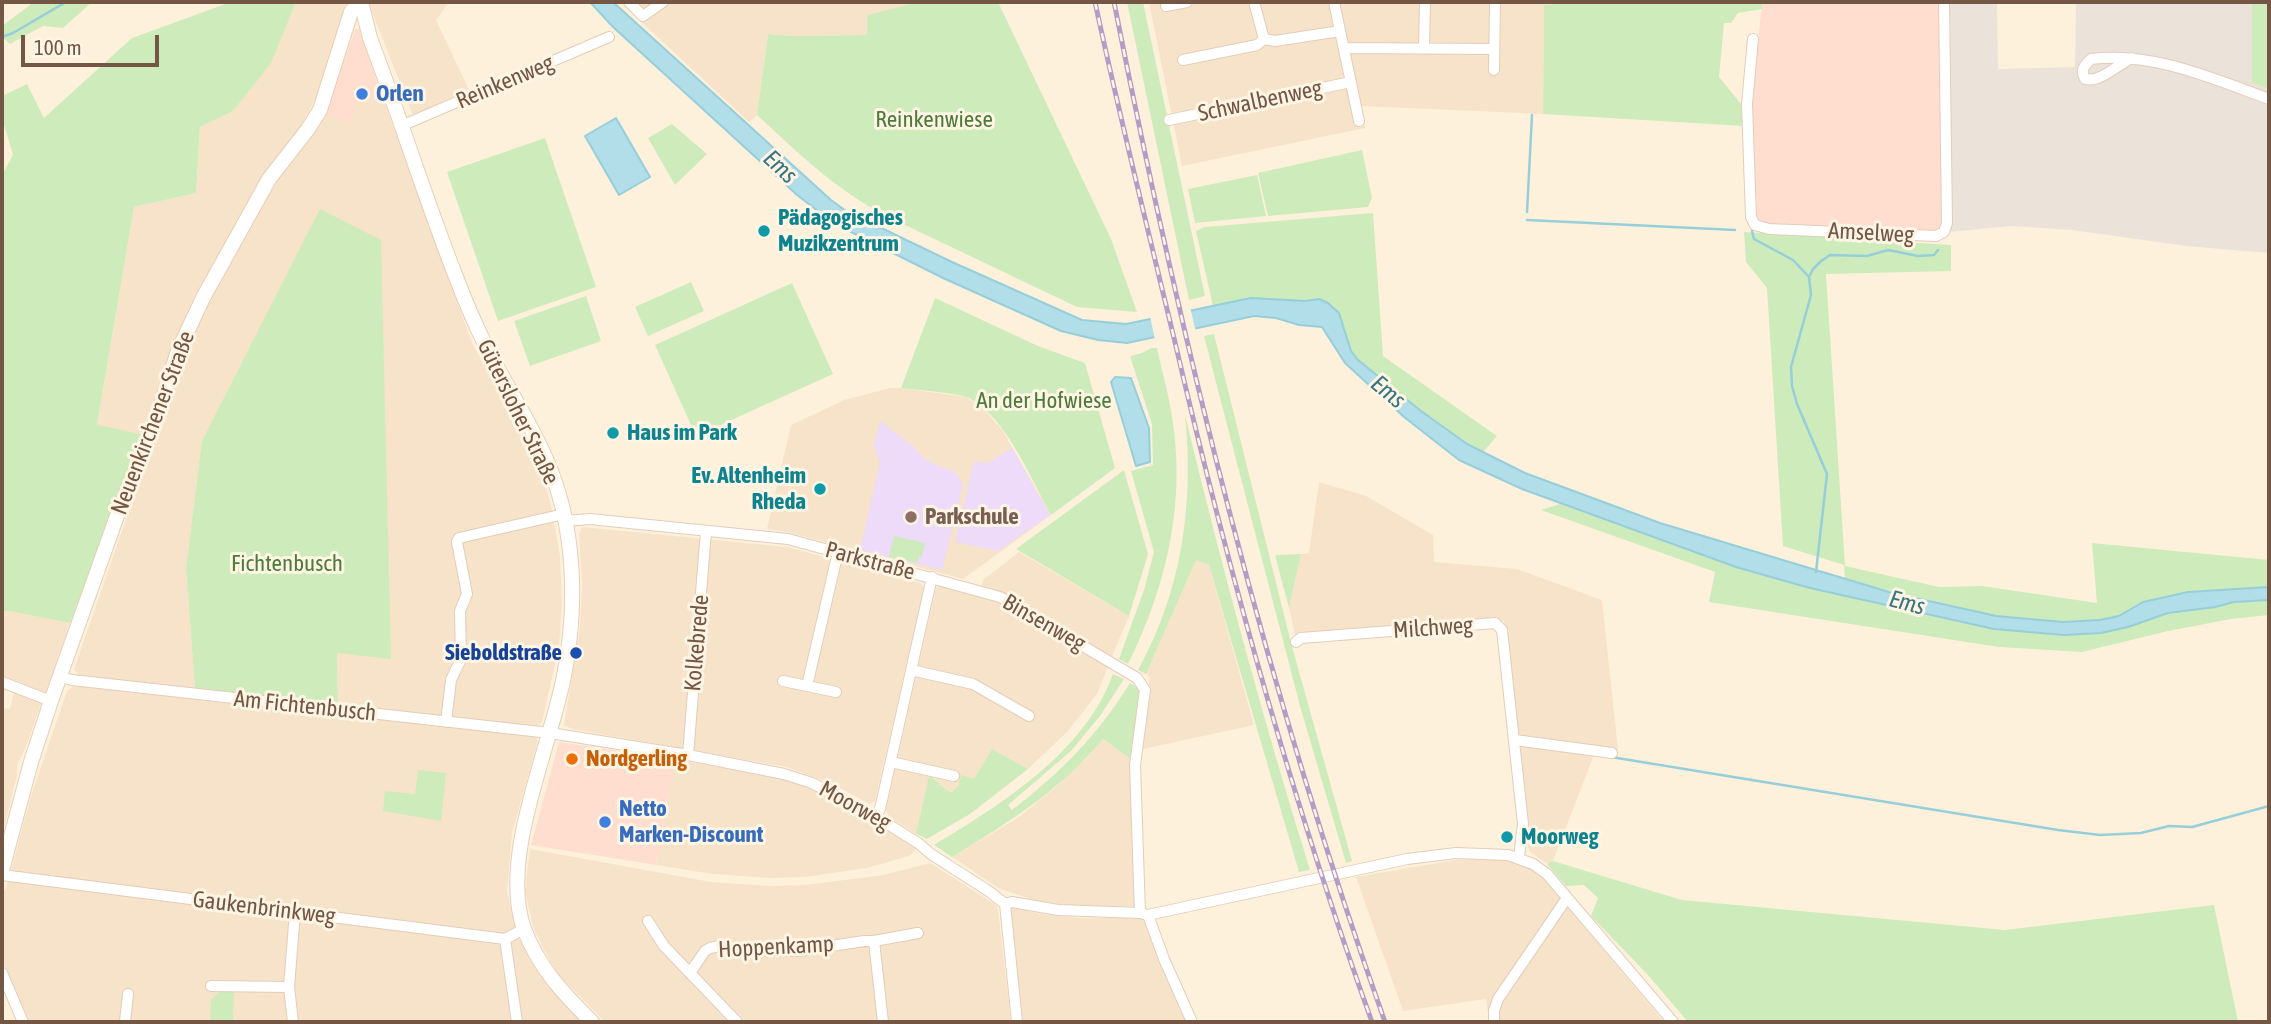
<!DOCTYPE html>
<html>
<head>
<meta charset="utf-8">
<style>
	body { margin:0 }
	#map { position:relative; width:2271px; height:1024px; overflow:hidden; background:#fef1dc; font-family:"Asap Condensed",sans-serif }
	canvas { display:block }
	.frame { position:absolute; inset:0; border:4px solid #745644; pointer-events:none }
	.scale { position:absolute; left:21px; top:35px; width:138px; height:32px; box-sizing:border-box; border:4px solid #745644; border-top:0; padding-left:9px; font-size:21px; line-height:24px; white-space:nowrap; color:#745644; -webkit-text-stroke:5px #fff5e4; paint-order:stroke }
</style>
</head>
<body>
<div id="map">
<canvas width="2271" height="1024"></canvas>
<div class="frame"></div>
<div class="scale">100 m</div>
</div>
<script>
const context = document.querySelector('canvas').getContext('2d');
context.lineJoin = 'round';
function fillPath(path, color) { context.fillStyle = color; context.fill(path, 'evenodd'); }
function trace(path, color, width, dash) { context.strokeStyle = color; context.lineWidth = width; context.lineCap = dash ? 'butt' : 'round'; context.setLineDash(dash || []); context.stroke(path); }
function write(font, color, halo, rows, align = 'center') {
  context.font = font + ' "Asap Condensed",sans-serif'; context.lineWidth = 6; context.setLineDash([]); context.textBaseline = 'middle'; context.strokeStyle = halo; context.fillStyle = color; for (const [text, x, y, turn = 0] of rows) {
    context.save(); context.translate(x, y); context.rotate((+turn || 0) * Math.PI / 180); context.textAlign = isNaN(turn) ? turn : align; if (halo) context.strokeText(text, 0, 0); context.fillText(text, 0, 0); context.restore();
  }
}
const residential = new Path2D(`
	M296 2H347L318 94 301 126 263 175 197 294 163 373 142 434 97 426 134 207 196 193 200 127 233 111 270 63Z
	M368 2H449L436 20 469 90 413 115Z
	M620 2H918L867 15 868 35 794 36 768 34 757 115 749 122Z
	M1149 2H1551V5H1544L1543 114 1361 106 1365 128 1182 166Z
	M381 93 472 343 499 390 546 488 551 505 560 556 562 604 559 646 542 722 536 726 338 705 337 652 391 658 186 569 195 689 78 675 74 669 132 502 165 421 185 354 210 300 266 194 313 134 326 113Z
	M890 388H901L966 397 984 409 1003 431 1051 515 963 579 787 532 767 529 791 425 844 400Z
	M1319 482 1366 496 1433 535 1434 562 1517 569 1602 600 1618 750 1597 747 1553 861 1547 864 1529 851 1504 621 1295 635 1289 608 1301 554 1309 553Z
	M582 527 787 547 920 583 924 587 875 801 869 804 835 785 787 767 572 729 564 725 580 628 582 582 579 534Z
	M1019 552 1129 616 1111 659 981 588 983 580Z
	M1196 560 1209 565 1254 725 1139 750 1150 677 1146 674Z
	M943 584 999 601 1108 667 1097 694 1067 732 1028 769 992 749 974 779 952 792 945 790 935 778 929 777 916 834 889 817 886 810 936 588Z
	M2 611H9L70 623 27 744 17 766V775L2 837V708L10 709 14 692 5 688 2 707Z
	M74 686 535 735 538 741 512 833 507 891 518 936 531 962 550 988 582 1022H28L2 960V896L7 885 30 799 67 691Z
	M1103 739 1132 760 1136 906H1069L1034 900 1000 889 952 857 1016 819 1051 791 1084 761Z
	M674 759 792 781 810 787 871 820 917 849 909 856 867 868 805 877 770 878 713 874 656 865Z
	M530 849 711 882 770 886 805 885 884 875 930 863 996 905 998 910 1011 1022H605L559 975 546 954 533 927 525 890Z
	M1493 858 1508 859 1530 868 1543 878 1664 1022H1489L1486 999 1403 1011 1356 877 1456 860Z
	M1013 907 1040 914 1082 918H1145L1158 960 1186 1022H1022L1009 911Z`);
const commercial = new Path2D(`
	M1762 2H1940L1943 224 1940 230 1934 233 1768 225 1757 218 1752 105Z
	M355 29H359L381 93 356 103 350 124 326 113Z
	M559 742 674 759 656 865 531 845Z`);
const industrial = new Path2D(`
	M1949 2H1997L1998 69 2075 67 2076 2H2252V83L2269 89V253L2186 246 2072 230 2010 226 1951 232Z`);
const education = new Path2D(`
	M880 421 913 446 922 457 940 467 954 471 963 484 942 570 860 550 880 462 874 447Z
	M1012 448 1050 515 998 551 955 542 974 462 987 463Z`);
const green = new Path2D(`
	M34 2H92L63 28 43 26 10 44 2 37V26Z
	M231 2H296L271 63 233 111 200 127 196 193 134 207 97 425 142 434 70 623 9 611H2V175L13 155 2 118V96L27 84 44 118 132 38Z
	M918 2H998L1111 239 1137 312 1077 307 882 214C832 186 798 153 757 115L768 34 794 36 867 35V15Z
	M1127 2H1143L1205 296 1189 300Z
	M1551 2H1762V9L1738 13 1731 23H1724L1719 77 1741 104 1743 126 1543 114 1544 5H1551Z
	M2252 2H2269V89L2252 83Z
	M672 124 707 154 675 185 648 138Z
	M545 138 596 287 498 321 447 172Z
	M1362 150 1372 198 1368 207 1268 216 1258 173Z
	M1257 175 1266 216 1195 223 1188 189Z
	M320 209 381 240 391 659 337 653 338 705 195 689 186 569 202 441Z
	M1373 213 1383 356 1497 436 1484 451C1437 433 1397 392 1358 360L1351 351 1339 313 1319 299 1305 301 1251 298 1213 306 1196 231 1205 227Z
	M1744 232 1951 245V271L1826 274 1845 566 1939 587 1982 586 2097 603 2092 543 2269 560V587L2143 602 2119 616 2100 620 2063 622 1996 616 1845 580 1844 565 1783 546 1767 288 1746 262Z
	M691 282 704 311 648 336 635 307Z
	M792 283 833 374 696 436 655 345Z
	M586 296 601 341 530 366 514 321Z
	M935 298 1038 346 1085 363 1115 468 1051 515C1032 481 1004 412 966 397 950 392 918 390 901 388Z
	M1214 334 1291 643 1352 861 1346 863 1300 706 1204 336Z
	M1151 348H1157C1163 375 1171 403 1174 431 1184 512 1164 592 1128 664L1119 659 1144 590 1154 552 1131 471 1153 465 1152 424 1130 356 1142 353Z
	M1185 415C1222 568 1263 719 1310 870L1299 872 1209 565 1196 560 1146 674 1138 670C1182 591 1194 504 1185 415Z
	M1124 470 1148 554 1129 616 1016 549Z
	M1560 504 1736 567 1810 588 1994 629 2064 635 2101 633 2128 627 2168 613 2215 607 2234 602 2269 600V615L2231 619 2168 631 2082 652 1999 647 1709 602 1715 572 1541 510Z
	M894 536 925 543 922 557 919 556 917 563 889 557Z
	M1301 554 1289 608 1275 555Z
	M1113 674 1124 679 1100 716 1071 751 1008 805 1012 810C1061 772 1097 736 1130 683L1141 690 1132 760 1103 739C1061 790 1008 823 952 857L934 845C1002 804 1085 752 1113 674Z
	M992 749 1028 769 970 814 927 839 916 834 929 776C939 779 941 790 952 792L959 786 961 775 974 779Z
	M418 770 446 773 441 821 383 811 385 791 415 794Z
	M1553 861 1682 900 2005 930 2214 905 2238 1022H1688L1648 975 1591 916 1598 898 1584 885 1566 886 1547 864Z
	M220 991H234L233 1022H210L211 1000Z`);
const water = new Path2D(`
	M590 2H613L831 200 846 211 952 262 1082 320 1126 324 1251 298 1305 301 1319 299 1328 303 1339 313 1351 351 1358 360 1421 411 1467 444 1525 473 1660 523 1889 592 1996 616 2063 622 2100 620 2119 616 2143 602 2188 592 2269 587V600L2234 602 2215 607 2168 613 2128 627 2101 633 2064 635 1994 629 1810 588 1736 567 1522 489 1459 460 1404 417 1345 363 1322 327 1299 325 1276 318 1254 316 1127 343 1098 340 1061 331 943 278 835 224 797 195 613 27Z
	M616 118 650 177 619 195 585 136Z
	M1115 377 1131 378 1149 428 1150 462 1136 466 1111 382Z`);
const pier = new Path2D(`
	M1190 307 1196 332 1155 340 1150 316Z`);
const stream = new Path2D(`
	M2 37 13 33 66 2
	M1527 212 1532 115
	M1527 220 1735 230
	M1752 231 1754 239 1793 260 1809 277
	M1816 572 1827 474 1797 404 1792 386 1791 367 1811 295 1809 277 1813 269 1821 261 1830 255 1867 256 1888 250 1918 256 1934 255 1938 250
	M1611 757 2058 830 2100 835 2141 833 2169 826 2192 827 2269 806`);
const minor = new Path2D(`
	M629 2 643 16 663 2
	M1254 2 1264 39 1275 41 1340 31
	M1334 2 1359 121
	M1166 6 1187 2
	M1753 39 1747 104 1751 217 1755 225 1769 229 1936 236 1944 232 1947 223 1944 2
	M1344 48 1494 49
	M1424 48 1425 2
	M2132 58C2117 65 2100 83 2085 79 2080 70 2084 66 2091 59 2154 52 2211 78 2269 99
	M1183 60 1257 45 1264 39
	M1494 70 1495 2
	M1169 120 1351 82
	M401 126 609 37
	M565 521 590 519 788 539 1000 597 1137 678 1145 690 1135 765 1140 913
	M1296 642 1301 638 1495 623 1502 630 1523 824 1519 857
	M911 670 973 684 1029 716
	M60 677 72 680 550 733 688 755 784 774 812 783 875 816 918 843 931 854 990 892 1005 904 1012 902 1058 910 1140 913 1148 915 1407 859 1456 853 1508 855 1533 864 1547 874 1673 1022
	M783 681 836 692
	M2 682 51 701
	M807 686 838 552
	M446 722 451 680 461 659 460 611 467 594 457 542 459 538 564 514
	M1515 740 1612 753
	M688 755 706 531
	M891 762 954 776
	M875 816 880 809 932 577
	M2 875 505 939 524 929
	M1005 904 1017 1022
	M1148 915 1164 959 1192 1022
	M648 921 664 946 737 1022
	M505 939 517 1022
	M874 941 883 1022
	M2 973 23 1022
	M690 973 705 951 710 948 720 946 758 951H799L864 941H874L918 933
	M211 986 289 987
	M125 1022 128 994
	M293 1022 289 987 295 912
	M1494 1022V1011L1498 999 1567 898`);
const secondary = new Path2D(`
	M361 2 370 38C400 117 425 198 456 277 464 298 473 320 483 340 506 388 538 432 555 482 566 514 571 547 572 581 573 613 570 645 564 676 550 749 499 857 524 929 539 968 563 993 592 1022
	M2 870 31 762 51 701 118 513 157 417 178 351 204 296 269 179 308 129 320 110 351 12 360 2`);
const rail = new Path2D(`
	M1095 2C1119 114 1147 226 1174 338 1228 570 1291 798 1372 1022
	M1114 2C1182 347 1267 690 1385 1022`);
const markers = [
	[362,94,7,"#3f7fe0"],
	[764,231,7,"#0f9aa8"],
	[613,433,7,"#0f9aa8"],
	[820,489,7,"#0f9aa8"],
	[911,517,7,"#8d6e63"],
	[576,653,7,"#1a4fb4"],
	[572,759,7,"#e8710a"],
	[605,822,7,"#3f7fe0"],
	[1507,837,7,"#0f9aa8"]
];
const streetNames = [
	["Reinkenweg",505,82,-23],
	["Schwalbenweg",1260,101,-12],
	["Amselweg",1871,233,3],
	["Gütersloher Straße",518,412,64],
	["Neuenkirchener Straße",153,423,-69],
	["Parkstraße",870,561,15],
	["Binsenweg",1044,623,30],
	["Milchweg",1433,628,-4],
	["Kolkebrede",697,643,-85],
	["Am Fichtenbusch",305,706,6],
	["Moorweg",855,806,29],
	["Gaukenbrinkweg",264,908,7],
	["Hoppenkamp",776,947,-3]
];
const shopNames = [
	["Orlen",376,94],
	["Netto",619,809],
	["Marken-Discount",619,835]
];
const parkNames = [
	["Reinkenwiese",934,120],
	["An der Hofwiese",1044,401],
	["Fichtenbusch",287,564]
];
const cultureNames = [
	["Pädagogisches",778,218],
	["Muzikzentrum",778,244],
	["Haus im Park",627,433],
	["Ev. Altenheim",806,476,"right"],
	["Rheda",806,502,"right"],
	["Moorweg",1521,837]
];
const educationNames = [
	["Parkschule",925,517]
];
const transitNames = [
	["Sieboldstraße",562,653]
];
const foodNames = [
	["Nordgerling",586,759]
];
const waterNames = [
	["Ems",780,167,43],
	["Ems",1388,392,40],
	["Ems",1907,603,15]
];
fillPath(residential, '#f6e3ca');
fillPath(commercial, '#ffdecf');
fillPath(industrial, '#ebe2da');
fillPath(education, '#eedaf9');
fillPath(green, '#ceebbb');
fillPath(water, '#b1dee8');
trace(water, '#96ceda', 2);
fillPath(pier, '#fef1dc');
trace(stream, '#96ceda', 2.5);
trace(minor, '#e2cdb9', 12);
trace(secondary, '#e7ceb6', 16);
trace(minor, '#fff', 10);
trace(secondary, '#fff', 14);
trace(rail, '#b39cc6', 5);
trace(rail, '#fff5e4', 2.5, [8]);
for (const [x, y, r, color] of markers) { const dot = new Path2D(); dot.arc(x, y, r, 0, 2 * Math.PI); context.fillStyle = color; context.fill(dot); trace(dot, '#fff5e4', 2.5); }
write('23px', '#745644', '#fff5e4', streetNames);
write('bold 23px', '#366cbe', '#fff5e4', shopNames, 'left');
write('23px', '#4d7b3b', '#fff5e4', parkNames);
write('bold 23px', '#0d838f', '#fff5e4', cultureNames, 'left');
write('bold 23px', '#785e54', '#fff5e4', educationNames, 'left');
write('bold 23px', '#164399', '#fff5e4', transitNames, 'right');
write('bold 23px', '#c56008', '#fff5e4', foodNames, 'left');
write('italic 24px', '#3a7583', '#fff5e4', waterNames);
</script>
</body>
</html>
